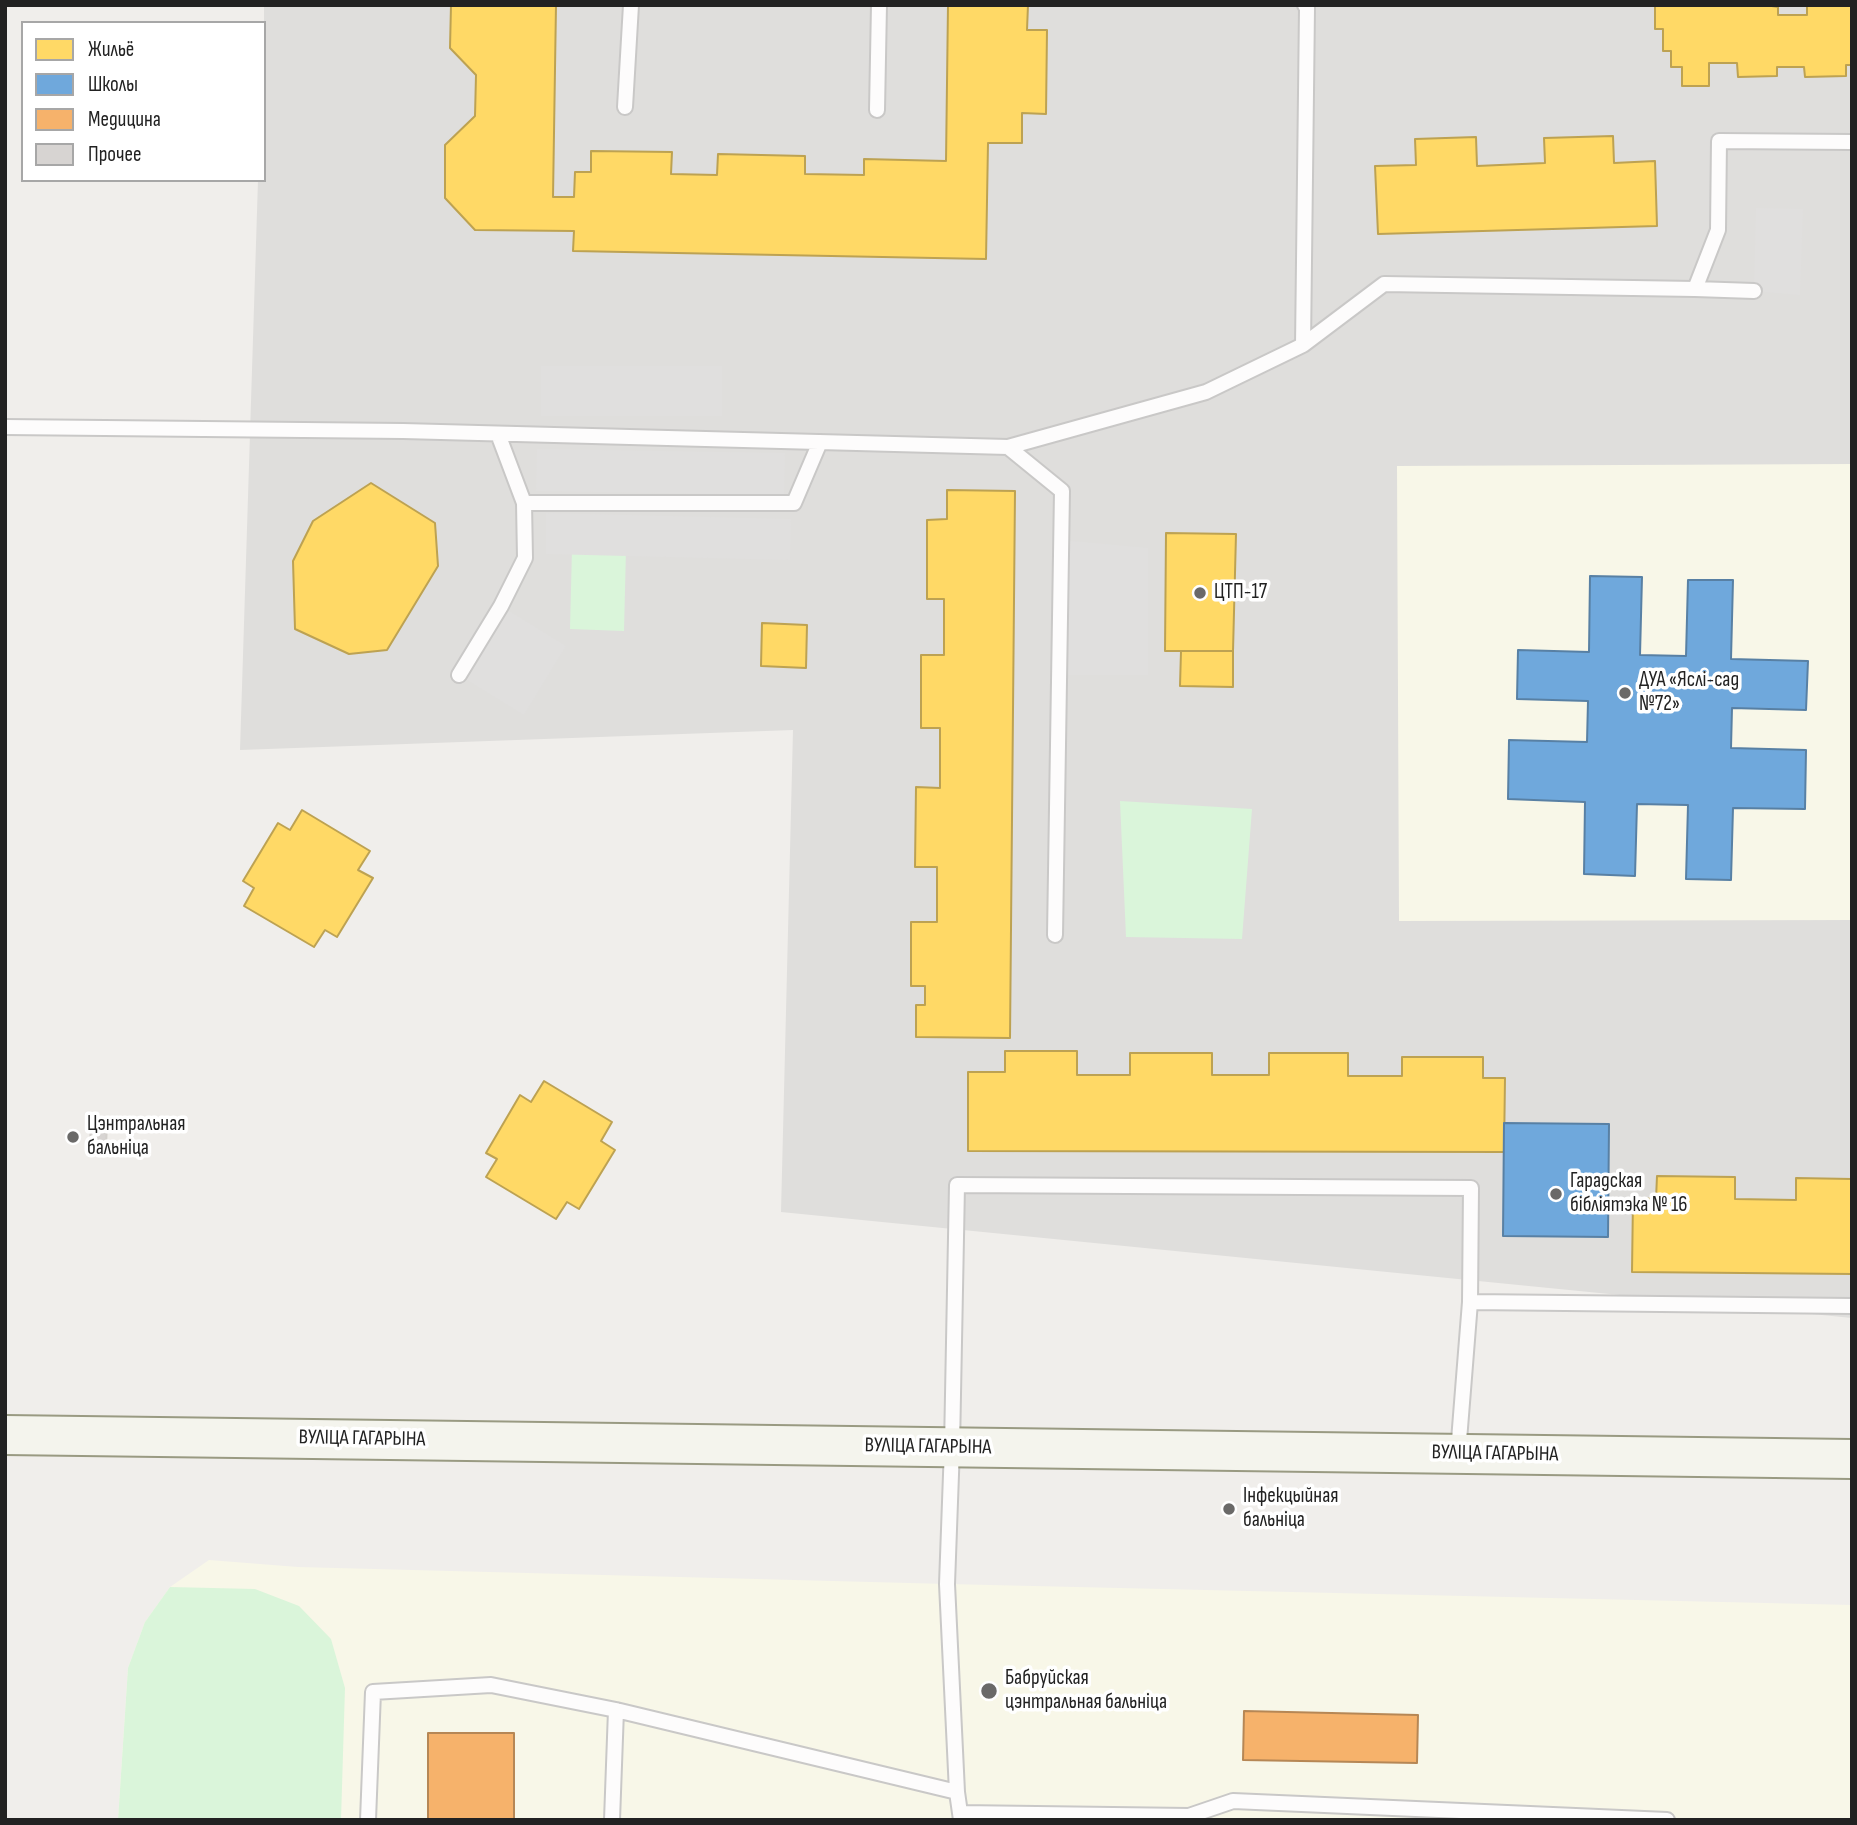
<!DOCTYPE html>
<html>
<head>
<meta charset="utf-8">
<style>
	body { margin:0 }
	#map { position:relative; width:1857px; height:1825px; overflow:hidden; background:#f0eeeb; font-family:"Sofia Sans Condensed",sans-serif }
	canvas { display:block }
	.frame { position:absolute; inset:0; border:7px solid #222; pointer-events:none }
	.legend { position:absolute; left:21px; top:21px; width:245px; height:161px; box-sizing:border-box; background:#fff; border:2px solid #a7a7a7; margin:0; padding:9px 12px; list-style:none; font-size:21px; color:#222 }
	.legend li { display:flex; align-items:center; gap:14px; height:35px }
	.legend b { width:35px; border:2px solid #a7a7a7 }
</style>
</head>
<body>
<div id="map">
<canvas width="1857" height="1825"></canvas>
<div class="frame"></div>
<ul class="legend">
<li><b style="height:19px;background:#ffd966"></b>Жильё</li>
<li><b style="height:19px;background:#6fa8dc"></b>Школы</li>
<li><b style="height:19px;background:#f6b26b"></b>Медицина</li>
<li><b style="height:19px;background:#d7d4d2"></b>Прочее</li>
</ul>
</div>
<script>
const context = document.querySelector('canvas').getContext('2d');
context.lineJoin = 'round';
function fillPath(path, color) { context.fillStyle = color; context.fill(path, 'evenodd'); }
function trace(path, color, width, dash) { context.strokeStyle = color; context.lineWidth = width; context.lineCap = dash ? 'butt' : 'round'; context.setLineDash(dash || []); context.stroke(path); }
function write(font, color, halo, rows, align = 'center') {
  context.font = font + ' "Sofia Sans Condensed",sans-serif'; context.lineWidth = 7; context.setLineDash([]); context.textBaseline = 'middle'; context.strokeStyle = halo; context.fillStyle = color; for (const [text, x, y, turn = 0] of rows) {
    context.save(); context.translate(x, y); context.rotate((+turn || 0) * Math.PI / 180); context.textAlign = isNaN(turn) ? turn : align; if (halo) context.strokeText(text, 0, 0); context.fillText(text, 0, 0); context.restore();
  }
}
const residential = new Path2D(`
	M264 5H1852V1318L781 1212 793 730 240 750 258 180H264Z`);
const education = new Path2D(`
	M1852 464V920L1399 921 1397 466Z
	M209 1560 298 1567 947 1584 1852 1605V1820H118L128 1668 145 1622 170 1587Z`);
const park = new Path2D(`
	M572 548 626 549 624 631 570 629Z
	M1120 801 1252 809 1242 939 1126 937Z
	M170 1587 255 1589 299 1606 331 1639 345 1688 341 1820H118L128 1668 145 1622Z`);
const parking = new Path2D(`
	M1756 208 1803 209 1800 295 1754 291Z
	M541 366H722V416H541Z
	M537 449 785 453 784 495 536 491Z
	M546 513 791 519 790 560 546 554Z
	M1061 540 1148 548V675H1058Z
	M501 606 566 646 524 715 459 675Z`);
const homes = new Path2D(`
	M451 5H556L553 197H574L575 172H591V151L672 152 671 174 717 175 718 154 805 156V174L864 175V159L946 161 948 5H1028L1027 30H1047L1046 114 1022 113V143H988L986 259 573 251 574 231 475 230 445 198V145L475 116 476 75 450 48Z
	M1655 5H1765L1778 7V15H1807V6L1852 5V65H1846V76L1805 77 1804 67H1777V76L1738 77 1737 63H1709V86H1682V67H1671V51H1663V29H1655Z
	M1613 136 1614 163 1655 161 1657 226 1378 234 1375 166 1416 165 1415 139 1476 137 1477 166 1545 163 1544 138Z
	M371 483 435 523 438 566 387 650 349 654 295 629 293 561 313 521Z
	M947 490 1015 491 1010 1038 916 1037V1005H925V986H911V922H937V867H915L916 787 940 788V728H921V655H944V599H927V520L947 519Z
	M1166 533 1236 534 1233 651H1165Z
	M762 623 807 625 806 668 761 666Z
	M1181 651H1233V687L1180 686Z
	M302 810 370 851 358 870 373 878 337 937 325 930 314 947 244 906 254 888 243 881 278 823 290 830Z
	M1005 1051H1077V1075H1130V1053H1212V1075H1269V1053H1348V1076H1402V1057H1483V1078H1505L1504 1152 968 1151V1072H1005Z
	M544 1081 612 1122 601 1141 615 1150 579 1209 567 1202 556 1219 486 1177 497 1159 486 1153 520 1095 531 1102Z
	M1657 1176 1735 1177V1199L1796 1200V1178L1852 1179V1274L1632 1272 1633 1198 1656 1199Z`);
const schools = new Path2D(`
	M1590 576 1642 577 1640 655 1686 656 1688 580H1733L1731 659 1808 661 1806 710 1732 708 1731 748 1806 750 1805 809 1733 808 1731 880 1686 879 1688 805 1637 804 1635 876 1584 874 1585 802 1508 799 1509 740 1587 742 1588 701 1517 699 1518 650 1589 652Z
	M1504 1123 1609 1124 1608 1237 1503 1236Z`);
const health = new Path2D(`
	M1244 1711 1418 1715 1417 1763 1243 1760Z
	M428 1733H514V1820H428Z`);
const building = new Path2D(`
	M91 1122 107 1123 106 1146H90Z`);
const service = new Path2D(`
	M625 107 631 5
	M877 110 879 5
	M1695 289 1754 291
	M1303 345 1384 284 1695 289 1718 230 1719 141 1852 142
	M5 427 403 431 1008 447 1062 491 1055 935
	M498 434 524 503H794L820 442
	M1008 447 1206 392 1303 345 1307 8 1305 5
	M459 675 501 606 525 558 524 503
	M1470 1302 1852 1306
	M960 1813 1189 1816 1233 1801 1667 1820
	M368 1820 373 1692 491 1685 616 1710 957 1792
	M612 1820 616 1710
	M961 1820 957 1792 947 1584 952 1447 957 1185 1471 1188 1470 1302 1458 1453`);
const secondary = new Path2D(`
	M5 1435 1852 1459`);
const markers = [
	[1200,593,7,"#6a6968"],
	[1625,693,7,"#6a6968"],
	[73,1137,7,"#6a6968"],
	[1556,1194,7,"#6a6968"],
	[1229,1509,7,"#6a6968"],
	[989,1691,9,"#6a6968"]
];
const poiNames = [
	["ЦТП-17",1214,593],
	["ДУА «Яслі-сад",1639,681],
	["№72»",1639,705],
	["Цэнтральная",87,1125],
	["бальніца",87,1149],
	["Гарадская",1570,1182],
	["бібліятэка № 16",1570,1206],
	["Інфекцыйная",1243,1497],
	["бальніца",1243,1521],
	["Бабруйская",1005,1679],
	["цэнтральная бальніца",1005,1703]
];
const streetNames = [
	["ВУЛІЦА ГАГАРЫНА",362,1439,1],
	["ВУЛІЦА ГАГАРЫНА",928,1447,1],
	["ВУЛІЦА ГАГАРЫНА",1495,1454,1]
];
fillPath(residential, '#dfdedc');
fillPath(education, '#f8f7e8');
fillPath(park, '#daf5da');
fillPath(parking, '#e0dfde');
fillPath(homes, '#ffd966');
trace(homes, '#bda252', 2);
fillPath(schools, '#6fa8dc');
trace(schools, '#5880a4', 2);
fillPath(health, '#f6b26b');
trace(health, '#b68755', 2);
fillPath(building, '#d7d4d2');
trace(building, '#d3d0cc', 2);
trace(service, '#c9c8c7', 18);
trace(secondary, '#999a82', 42);
trace(service, '#fdfcfc', 14);
trace(secondary, '#f4f4ed', 38);
for (const [x, y, r, color] of markers) { const dot = new Path2D(); dot.arc(x, y, r, 0, 2 * Math.PI); context.fillStyle = color; context.fill(dot); trace(dot, '#fff', 2.5); }
write('21px', '#222', '#fff', poiNames, 'left');
write('21px', '#222', '#fff', streetNames);
</script>
</body>
</html>
